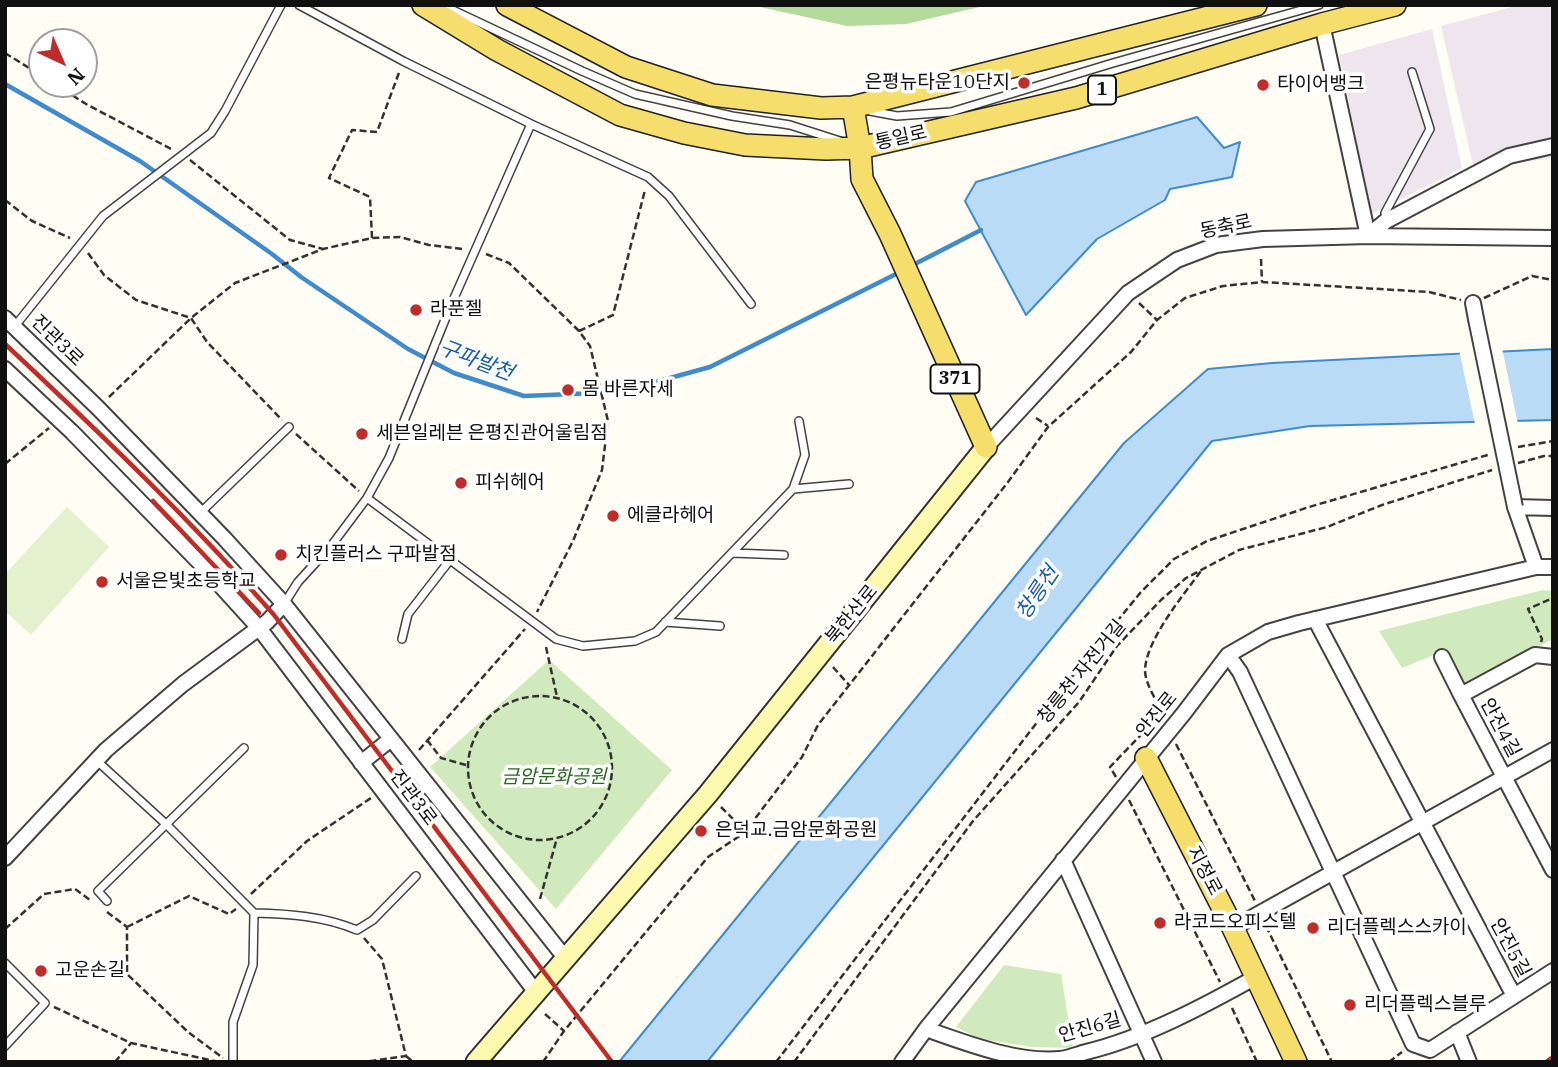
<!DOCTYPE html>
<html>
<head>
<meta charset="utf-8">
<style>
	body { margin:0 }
	#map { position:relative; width:1558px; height:1067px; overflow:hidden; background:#fffdf4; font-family:"IBM Plex Serif",serif }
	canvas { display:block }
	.frame { position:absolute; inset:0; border:7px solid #101010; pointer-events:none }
	.north { position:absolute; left:28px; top:28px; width:70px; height:70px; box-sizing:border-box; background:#fff; border:2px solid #9f9f9f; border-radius:50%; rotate:136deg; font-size:19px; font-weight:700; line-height:28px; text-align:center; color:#101010 }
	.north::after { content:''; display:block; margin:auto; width:24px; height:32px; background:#c02c29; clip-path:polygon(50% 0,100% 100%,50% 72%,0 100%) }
</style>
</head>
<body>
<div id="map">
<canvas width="1558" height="1067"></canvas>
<div class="frame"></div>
<div class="north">N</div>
</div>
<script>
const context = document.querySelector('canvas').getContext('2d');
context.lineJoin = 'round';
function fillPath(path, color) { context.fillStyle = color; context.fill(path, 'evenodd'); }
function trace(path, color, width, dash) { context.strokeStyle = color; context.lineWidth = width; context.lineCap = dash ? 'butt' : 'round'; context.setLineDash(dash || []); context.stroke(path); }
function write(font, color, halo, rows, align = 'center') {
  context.font = font + ' "IBM Plex Serif","Noto Sans KR",serif'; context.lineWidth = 7; context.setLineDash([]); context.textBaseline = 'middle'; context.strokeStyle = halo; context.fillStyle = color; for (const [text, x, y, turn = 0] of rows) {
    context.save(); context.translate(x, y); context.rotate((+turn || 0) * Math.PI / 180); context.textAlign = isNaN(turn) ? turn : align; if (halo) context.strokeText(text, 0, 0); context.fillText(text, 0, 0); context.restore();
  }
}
const industrial = new Path2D(`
	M1520 5H1553V158L1474 169 1441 26Z
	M1432 29 1462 168 1372 214 1339 55Z`);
const green = new Path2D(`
	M1543 590 1553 591V639L1465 685 1446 650 1402 668 1379 631Z
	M549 660 672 770 556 909 430 767Z
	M1004 965 1061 974 1073 1048 1032 1047 981 1039 956 1027Z`);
const forest = new Path2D(`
	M751 5H988L906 24 847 26Z`);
const pitch = new Path2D(`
	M67 507 109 547 31 635 5 611V574Z`);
const water = new Path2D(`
	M1197 117 1224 148 1240 142 1232 177 1170 189 1165 200 1097 239 1026 315 965 201 976 182Z
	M1553 349V420L1310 426 1212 441 707 1062H619L1124 443 1208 369 1272 363Z`);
const pier = new Path2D(`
	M1502 348 1518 424H1475L1459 350Z`);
const stream = new Path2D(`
	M5 84 140 161 272 254 301 277 408 349 454 373 524 396 619 392 710 367 900 272
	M911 266 981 230`);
const path = new Path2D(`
	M5 53 42 76
	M55 84 86 104 173 150
	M190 160 290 240 323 249
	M5 200 32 221 70 238
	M372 238 370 197 329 178 352 130 377 132 400 70
	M88 253 104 275 136 300 191 318 207 342 282 420
	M486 254 509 263 579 331 590 346 608 421 602 470 573 541 537 612
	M1261 259 1262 282
	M1484 298 1532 276 1553 280
	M1139 303 1157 320
	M579 331 613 315 645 190
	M109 397 191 318 235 283 323 249 372 238 400 237 429 245 463 249
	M1036 418 1048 426
	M296 434 359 491
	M1518 447 1553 441
	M1518 463 1544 456H1553
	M5 464 49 428
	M1541 642 1542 639 1528 609 1553 598
	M546 647 557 697
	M833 667 849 685
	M468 768a72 72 0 1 1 144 0a72 72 0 1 1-144 0Z
	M1164 716C1158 702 1145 685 1145 670 1146 640 1184 594 1201 571
	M427 740 441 758 466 765
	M1176 744 1255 901
	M419 750 525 629
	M1116 777 1110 767 1162 713
	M1129 800 1220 982
	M721 807 745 831
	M251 894 307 841 371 798
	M540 899 557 838
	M107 912 127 927V974L188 1032 223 1058
	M1266 926 1332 1062
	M127 927 189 896 229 914 236 909
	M5 929 44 894 75 889 90 900
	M364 938 382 959 406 1056 365 1062
	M54 1007 131 1043 219 1062
	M1232 1008 1257 1062
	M545 1014 564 1031
	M406 1056 413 1062
	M115 1062 131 1043
	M543 1062 564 1031 708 857 744 833 802 757 818 725 1008 482 1048 427 1131 352 1157 320 1185 298 1223 286 1262 282 1429 292 1461 300
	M776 1062 1078 669 1141 592 1174 559 1207 541 1309 507 1491 454
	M794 1062 973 821 1079 702 1117 646 1161 600 1186 578 1239 550 1327 527 1382 505 1492 470
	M1389 1062 1402 1052`);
const service = new Path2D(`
	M442 5 582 71 635 94 732 116 790 125 840 141
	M870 111 897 116 951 112 1113 63 1319 5
	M531 124 648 177 669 196 751 304
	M1386 220 1385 213 1430 129 1412 72
	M15 326 103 216 211 133 225 111 281 5
	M793 489 849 484
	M367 498 556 639 583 646 635 641 656 632 793 489 805 455 799 421
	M200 513 289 427
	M733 553 784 555
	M284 604 298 582 331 546 367 498 389 458 451 305 531 124 403 61 299 5
	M665 622 720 626
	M402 639 408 614 450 560
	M96 760 167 825 254 913 253 965 233 1022V1062
	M107 901 98 891 244 748
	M254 913C290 914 323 916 357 930L373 920 416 876
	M5 963 45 1003 5 1046`);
const minor = new Path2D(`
	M1322 24 1368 236
	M1368 236 1386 221 1509 156 1553 146
	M1473 303 1476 319
	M5 318 98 408 224 538 284 604 566 959
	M5 369 72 432 200 563 259 628 535 991
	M986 447 1128 293 1177 260 1216 245 1263 239 1368 236 1553 238
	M1536 567 1515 507 1553 508
	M1315 619 1514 996
	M1228 655 1240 672 1413 1044 1430 1050 1553 971
	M1442 657 1461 695
	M1553 657 1535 655 1461 695 1553 870
	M361 763 391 739
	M5 858 106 750 183 684 267 622 284 604
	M1063 860 1154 1062
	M1233 928 1553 750
	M926 1029C966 1043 1017 1063 1060 1059 1069 1058 1078 1054 1086 1052 1144 1038 1204 1006 1256 977
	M1457 1032 1469 1062
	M902 1062 926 1029 1184 713 1228 655 1268 632 1299 623 1536 567H1553`);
const secondary = new Path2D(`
	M476 1062 708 794 986 447`);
const primary = new Path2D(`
	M423 5 497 50 620 115 684 133 745 145 826 149 860 148 1076 98 1322 24 1395 5
	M507 5 626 67 712 95 821 108 853 107 1256 5
	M853 107 860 148 862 179 890 234 986 447
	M1146 758 1233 928 1296 1062`);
const rail = new Path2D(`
	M5 344C98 431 190 519 274 615L612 1062
	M153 501 259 613
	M1546 1062 1553 1057`);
const minorBridge = new Path2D(`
	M1476 319 1515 507`);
const markers = [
	[1024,83,7,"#c02c29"],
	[1263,85,7,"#c02c29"],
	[416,310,7,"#c02c29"],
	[568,390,7,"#c02c29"],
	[362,434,7,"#c02c29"],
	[461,483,7,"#c02c29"],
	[613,516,7,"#c02c29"],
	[281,555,7,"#c02c29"],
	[102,582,7,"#c02c29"],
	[701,831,7,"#c02c29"],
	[1160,923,7,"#c02c29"],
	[1313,928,7,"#c02c29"],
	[41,971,7,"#c02c29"],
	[1350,1005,7,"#c02c29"]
];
const shields = [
	[1102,90,28],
	[955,379,49]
];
const shieldNames = [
	["1",1102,90],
	["371",955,379]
];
const poiNames = [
	["은평뉴타운10단지",1010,83,"right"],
	["타이어뱅크",1277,85],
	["라푼젤",430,310],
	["몸 바른자세",582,390],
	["세븐일레븐 은평진관어울림점",376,434],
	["피쉬헤어",475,483],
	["에클라헤어",627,516],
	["치킨플러스 구파발점",295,555],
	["서울은빛초등학교",116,582],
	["은덕교.금암문화공원",715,831],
	["라코드오피스텔",1174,923],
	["리더플렉스스카이",1327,928],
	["고운손길",55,971],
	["리더플렉스블루",1364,1005]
];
const streetNames = [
	["통일로",901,138,-13],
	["동축로",1226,227,-12],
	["진관3로",57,341,44],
	["북한산로",852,615,-51],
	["창릉천 자전거길",1082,672,-51],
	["안진로",1157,715,-51],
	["안진4길",1500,728,62],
	["진관3로",413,798,53],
	["지정로",1204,871,62],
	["안진5길",1510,948,62],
	["안진6길",1090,1028,-16]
];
const parkNames = [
	["금암문화공원",554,778]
];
const waterNames = [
	["구파발천",476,361,21],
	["창릉천",1038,593,-56]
];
fillPath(industrial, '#eee5ee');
fillPath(green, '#d1eabd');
fillPath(forest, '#b4da9c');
fillPath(pitch, '#e3f1ce');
fillPath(water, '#b9dbf6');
trace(water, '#418bcc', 2);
fillPath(pier, '#fffdf4');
trace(stream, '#418bcc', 4.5);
trace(service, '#434343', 10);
trace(minor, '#434343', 18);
trace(secondary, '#323232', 23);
trace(primary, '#212121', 24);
trace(path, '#323232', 2.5, [7, 3.5]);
trace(service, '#fff', 7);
trace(minor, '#fff', 14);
trace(secondary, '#fdfab0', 19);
trace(primary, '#f6de6c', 21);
trace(rail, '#c02c29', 4.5);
trace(minorBridge, '#434343', 18, []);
trace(minorBridge, '#fff', 14);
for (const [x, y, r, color] of markers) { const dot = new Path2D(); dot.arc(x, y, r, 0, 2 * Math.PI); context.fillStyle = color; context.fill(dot); trace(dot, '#fff', 2.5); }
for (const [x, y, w] of shields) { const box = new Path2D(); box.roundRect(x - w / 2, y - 14.5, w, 29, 5); context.fillStyle = '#fff'; context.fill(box); trace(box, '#101010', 2); }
write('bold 18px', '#101010', null, shieldNames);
write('19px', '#101010', '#fff', poiNames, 'left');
write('19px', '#101010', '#fff', streetNames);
write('italic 19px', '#2a6820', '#fff', parkNames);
write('italic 21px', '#1a5da2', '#fff', waterNames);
</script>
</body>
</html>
